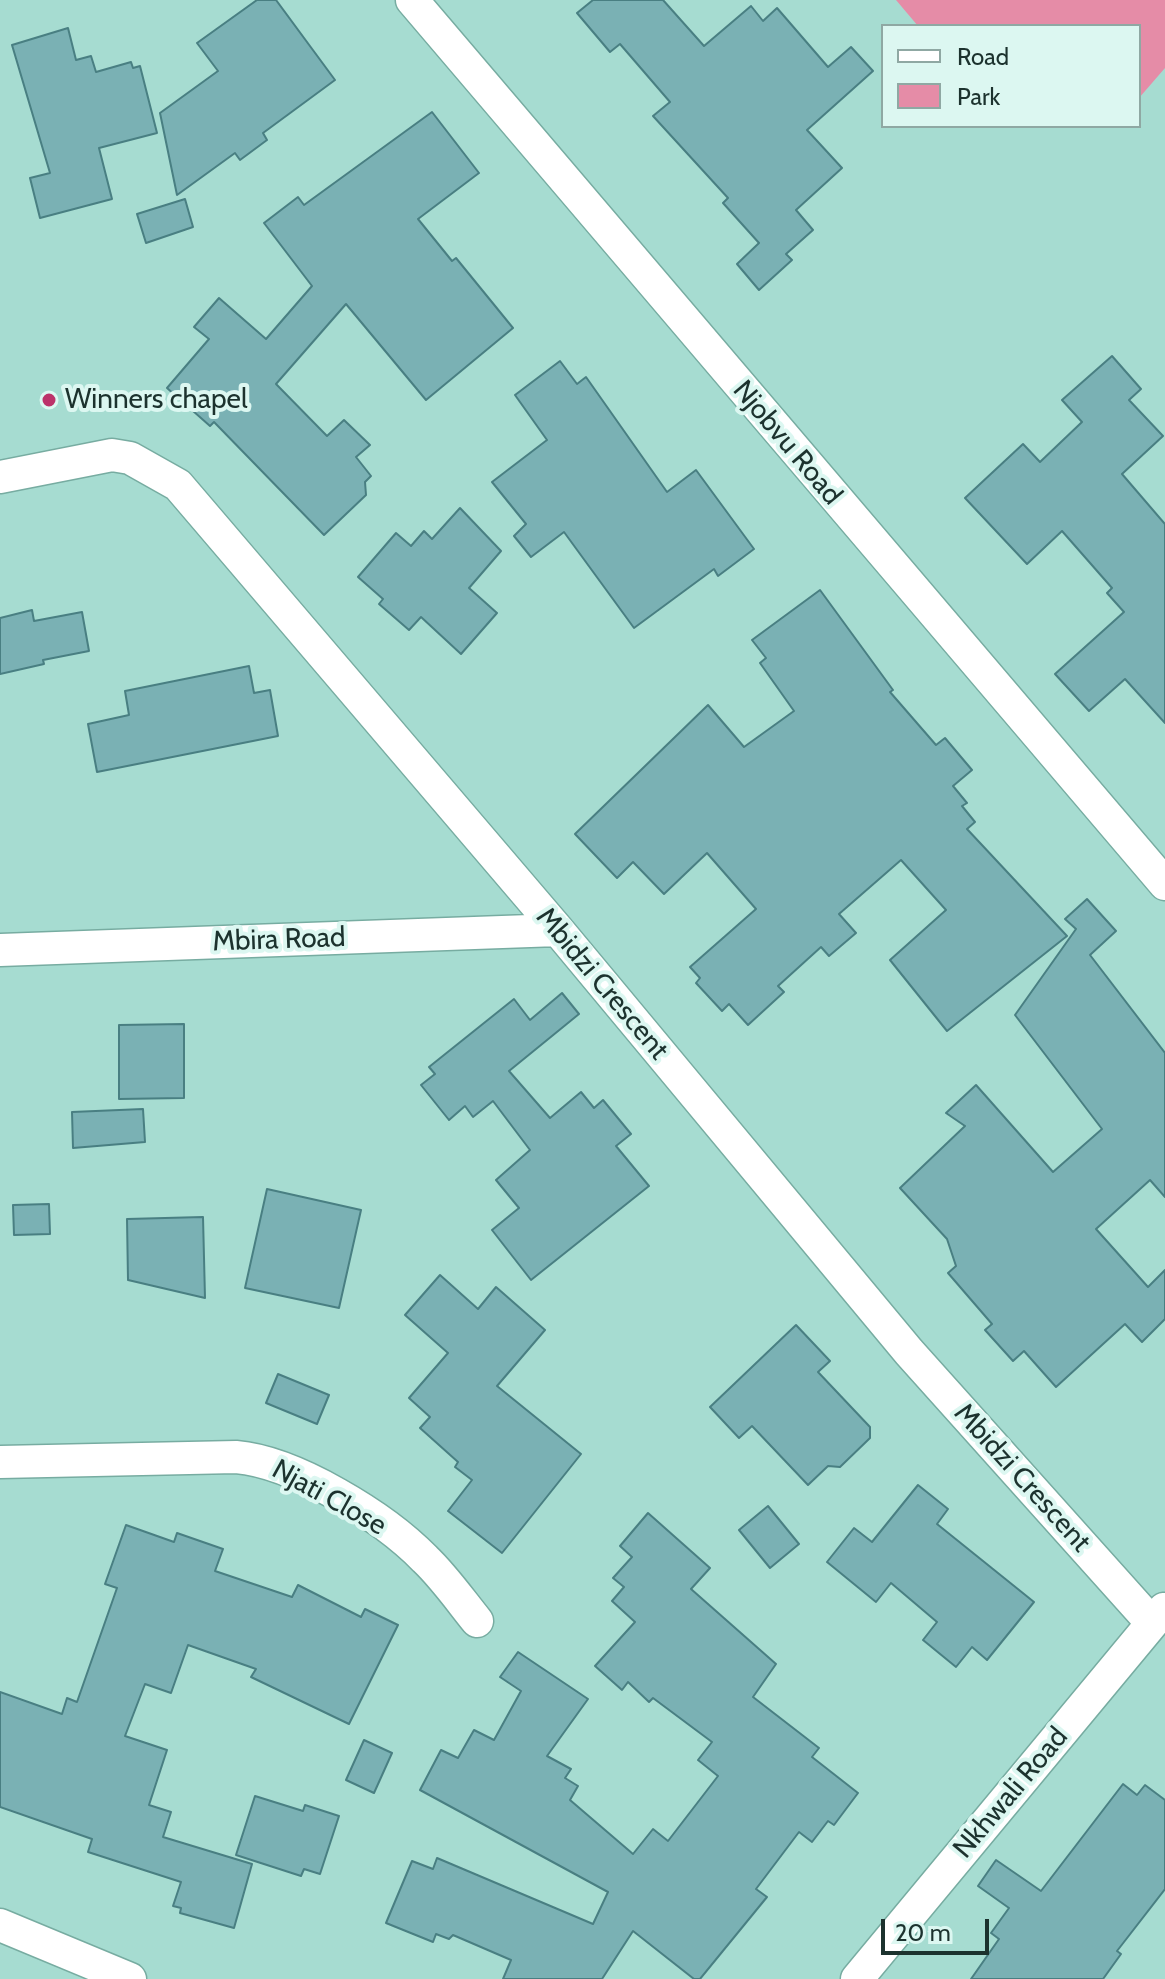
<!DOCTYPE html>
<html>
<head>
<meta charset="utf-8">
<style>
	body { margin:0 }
	#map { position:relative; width:1165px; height:1979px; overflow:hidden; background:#a6dcd1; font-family:Cabin,sans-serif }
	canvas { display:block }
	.legend { position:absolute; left:881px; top:24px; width:260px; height:104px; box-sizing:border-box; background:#dcf7f1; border:2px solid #8fa8a3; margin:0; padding:10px 14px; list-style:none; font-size:24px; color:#1c322e }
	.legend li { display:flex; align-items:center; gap:16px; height:40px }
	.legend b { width:40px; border:2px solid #8fa8a3 }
	.scale { position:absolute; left:881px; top:1919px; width:108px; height:36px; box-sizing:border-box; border:4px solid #1c322e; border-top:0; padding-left:10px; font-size:24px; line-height:28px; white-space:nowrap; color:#1c322e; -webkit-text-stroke:6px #dcf7f1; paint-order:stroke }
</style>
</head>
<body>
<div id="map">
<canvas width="1165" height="1979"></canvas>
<ul class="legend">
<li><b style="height:10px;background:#fff"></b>Road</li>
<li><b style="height:22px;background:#e58ca7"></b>Park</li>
</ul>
<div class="scale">20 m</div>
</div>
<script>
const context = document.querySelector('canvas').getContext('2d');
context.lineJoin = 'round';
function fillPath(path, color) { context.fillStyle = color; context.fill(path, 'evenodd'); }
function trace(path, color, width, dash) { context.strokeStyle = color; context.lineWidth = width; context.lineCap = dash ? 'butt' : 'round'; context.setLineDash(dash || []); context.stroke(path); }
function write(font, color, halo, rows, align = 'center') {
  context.font = font + ' Cabin,sans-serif'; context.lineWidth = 8; context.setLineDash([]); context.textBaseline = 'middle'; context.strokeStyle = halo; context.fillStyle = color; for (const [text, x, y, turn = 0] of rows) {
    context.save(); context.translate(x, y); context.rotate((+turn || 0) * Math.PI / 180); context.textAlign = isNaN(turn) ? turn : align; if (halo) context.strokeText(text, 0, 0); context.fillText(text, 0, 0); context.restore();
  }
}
const green = new Path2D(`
	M896 0H1165V68L1139 98V26H918Z`);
const building = new Path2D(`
	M257 0H276L335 80 263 133 267 140 240 160 235 153 177 195 160 113 218 71 197 43Z
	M593 0H663L704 46 751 6 763 21 777 8 828 67 851 47 873 71 807 130 842 168 796 210 813 230 786 254 792 260 759 290 737 264 759 243 723 203 728 198 653 116 670 102 620 44 610 52 577 13Z
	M68 28 76 60 91 56 96 72 131 62 133 68 140 66 157 133 99 148 112 199 40 218 30 178 50 173 12 45Z
	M432 112 479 173 418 219 452 261 456 258 513 328 426 400 346 304 276 384 327 436 344 420 370 445 356 457 371 476 365 482 366 495 324 535 214 422 210 426 167 388 209 339 194 327 219 298 266 339 312 286 264 223 298 197 304 205Z
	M185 199 193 227 146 243 137 214Z
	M1112 356 1141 389 1129 400 1163 436 1122 474 1165 524V723L1125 679 1089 711 1055 674 1124 612 1107 593 1112 588 1062 531 1027 564 965 498 1023 444 1040 462 1082 422 1062 400Z
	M560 361 577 384 586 377 667 492 696 470 754 549 718 576 714 569 634 628 564 532 531 557 514 536 526 524 492 482 547 440 515 395Z
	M460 508 501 551 469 588 497 613 461 654 421 617 409 630 379 604 383 599 358 577 396 533 411 546 424 531 432 539Z
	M820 590 893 690 890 692 936 745 945 738 972 770 953 786 967 803 962 806 975 822 967 829 1067 936 947 1031 890 960 946 910 901 860 839 914 856 933 829 956 821 947 778 986 784 992 748 1025 729 1004 722 1011 696 983 700 978 690 967 756 909 707 853 664 894 633 862 617 878 575 834 708 705 744 747 794 711 760 663 766 658 752 640Z
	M32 610 34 621 82 612 89 651 43 660 44 664 0 674V618Z
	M249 666 254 693 270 690 278 736 97 772 88 724 129 715 125 691Z
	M1087 899 1116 931 1090 955 1165 1053V1197L1150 1180 1096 1229 1148 1287 1165 1270V1319L1142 1342 1125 1324 1056 1387 1024 1351 1013 1361 985 1330 992 1324 948 1273 956 1266 947 1239 900 1188 965 1126 946 1113 976 1085 1053 1172 1102 1129 1015 1015 1076 929 1065 919Z
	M562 993 579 1014 509 1071 550 1118 581 1092 594 1108 603 1100 631 1134 616 1146 649 1186 531 1280 492 1230 519 1208 496 1180 530 1150 493 1101 473 1117 465 1106 449 1120 421 1085 435 1074 429 1067 514 999 530 1020Z
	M184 1024V1098L119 1099V1025Z
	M143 1109 145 1142 73 1148 72 1112Z
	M267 1189 361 1210 339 1308 245 1288Z
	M49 1204 50 1234 14 1235 13 1205Z
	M203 1217 205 1298 128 1280 127 1219Z
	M440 1275 478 1309 496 1287 545 1330 497 1386 581 1454 502 1553 448 1511 472 1480 455 1467 458 1462 420 1428 430 1417 409 1398 448 1353 405 1315Z
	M796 1325 830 1361 818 1372 870 1427V1438L840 1467 828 1466 808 1485 752 1426 739 1438 710 1407Z
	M278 1374 329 1395 317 1424 266 1403Z
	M918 1485 948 1509 937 1524 1034 1602 987 1660 972 1647 956 1667 923 1640 937 1622 891 1583 876 1602 827 1562 854 1528 872 1542Z
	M768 1506 799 1544 770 1568 739 1530Z
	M648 1513 710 1568 691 1589 776 1664 753 1697 819 1748 812 1757 858 1793 834 1825 828 1821 812 1842 799 1832 756 1889 767 1897 700 1979H694L633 1931 602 1979H503L511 1960 453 1935 449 1939 436 1934 433 1942 386 1923 412 1861 433 1869 437 1858 593 1924 608 1892 420 1790 441 1750 458 1758 474 1730 494 1740 521 1691 500 1677 518 1652 588 1699 547 1756 571 1769 565 1778 578 1786 570 1800 633 1854 653 1829 668 1841 718 1776 698 1760 712 1742 653 1698 649 1702 628 1682 622 1690 595 1666 635 1622 612 1601 624 1587 613 1578 632 1557 620 1546Z
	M126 1525 174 1542 177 1533 223 1549 215 1571 292 1597 298 1585 361 1617 365 1609 398 1625 349 1724 251 1677 256 1669 188 1645 171 1693 145 1684 125 1736 167 1750 149 1805 171 1812 163 1837 252 1864 234 1928 180 1913 181 1908 173 1906 181 1882 88 1852 92 1839 0 1807V1692L62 1714 67 1698 77 1702 117 1588 105 1584Z
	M364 1740 392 1753 374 1793 346 1780Z
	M1123 1784 1137 1795 1145 1785 1165 1800V1889L1117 1951 1121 1954 1103 1979H971L999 1939 991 1933 1009 1908 978 1886 996 1860 1041 1891Z
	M255 1796 303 1811 305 1805 339 1816 320 1874 304 1869 301 1876 236 1855Z`);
const minor = new Path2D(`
	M412 0 1165 884
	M0 477 112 455 130 458 178 485 558 930 909 1352 1151 1622
	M0 950 558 930
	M0 1462 236 1457C295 1462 384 1517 425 1559 444 1577 460 1600 477 1621
	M0 1925 130 1979
	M857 1979 1164 1609`);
const markers = [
	[49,400,8,"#bc326a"]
];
const poiNames = [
	["Winners chapel",65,400]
];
const streetNames = [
	["Njobvu Road",787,443,50],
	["Mbira Road",279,940,-2],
	["Mbidzi Crescent",602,984,50],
	["Mbidzi Crescent",1022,1478,48],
	["Njati Close",329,1498,29],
	["Nkhwali Road",1011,1793,-50]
];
fillPath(green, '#e58ca7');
fillPath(building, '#7ab1b4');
trace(building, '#497f82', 2);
trace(minor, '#77aca1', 35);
trace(minor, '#fff', 32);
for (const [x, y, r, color] of markers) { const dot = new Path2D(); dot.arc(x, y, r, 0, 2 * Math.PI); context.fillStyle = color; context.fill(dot); trace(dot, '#dcf7f1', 3); }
write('28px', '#1c322e', '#dcf7f1', poiNames, 'left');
write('28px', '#1c322e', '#dcf7f1', streetNames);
</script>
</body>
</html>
